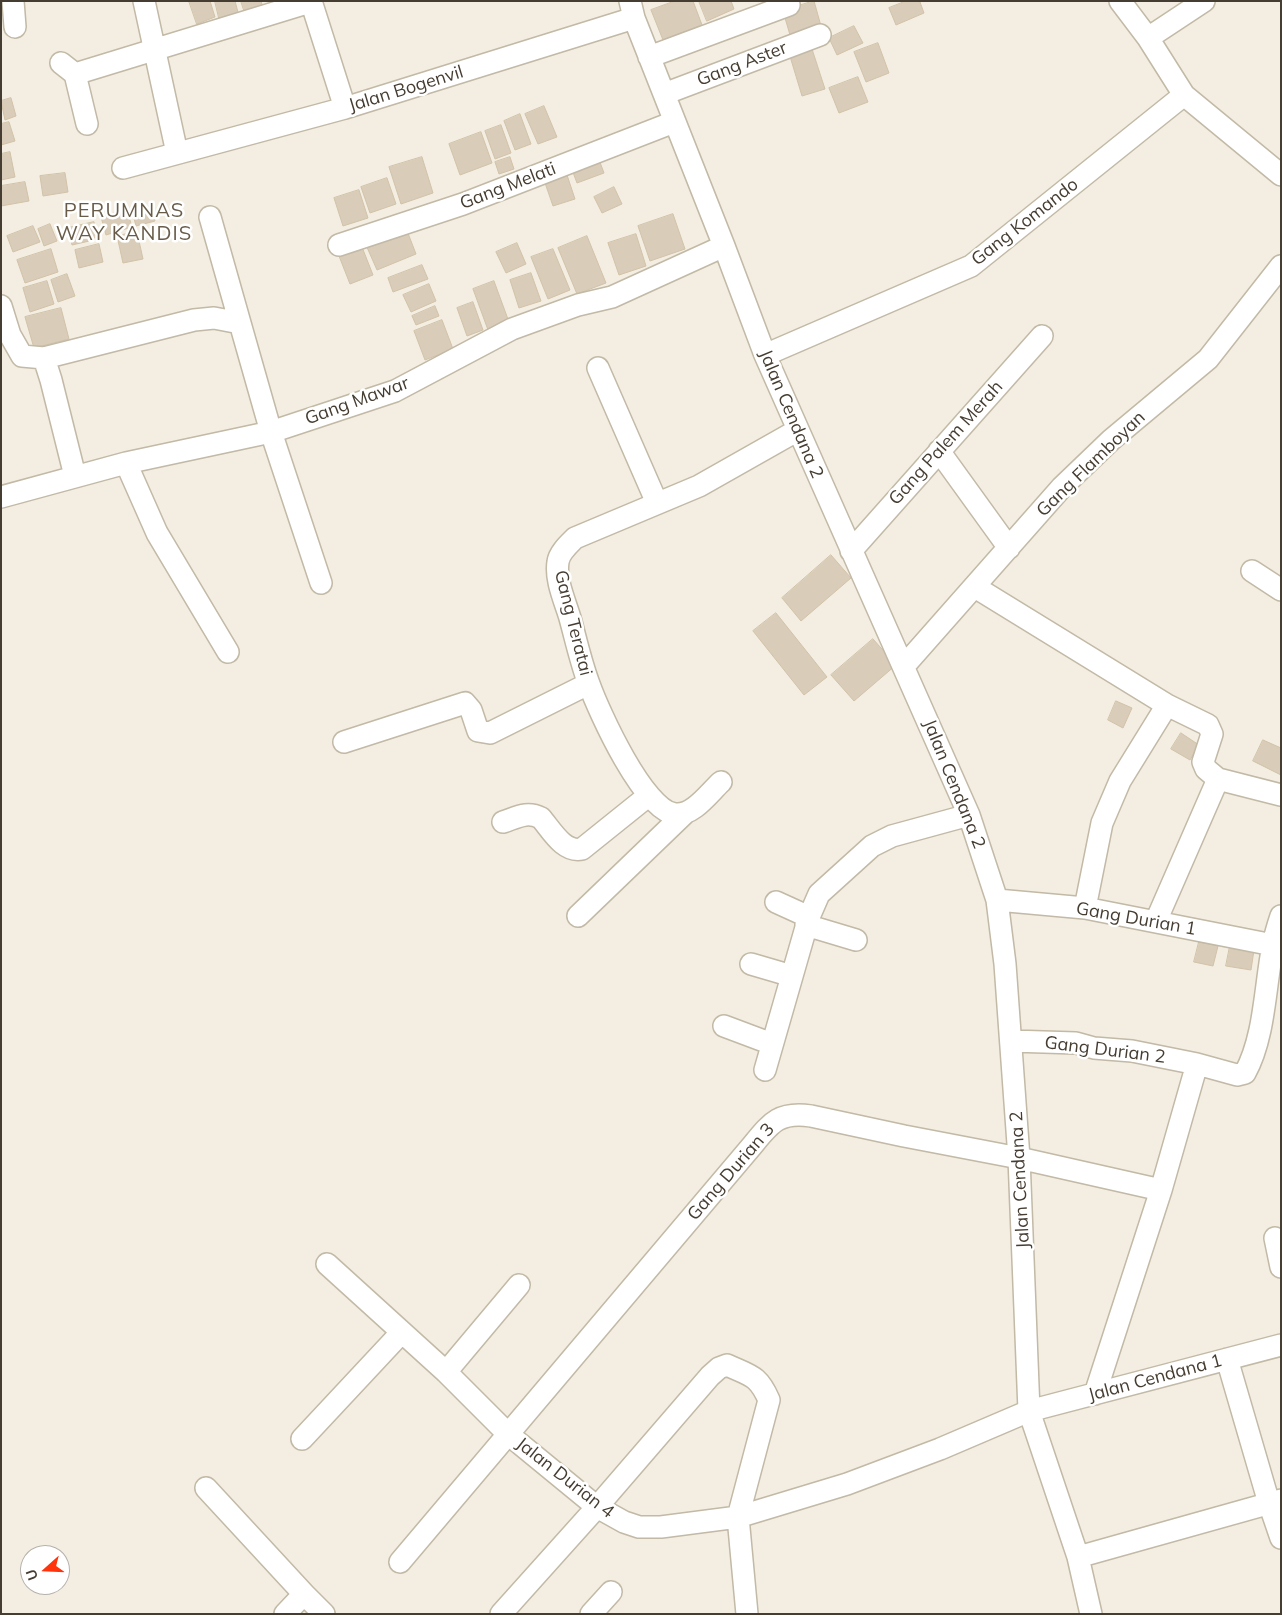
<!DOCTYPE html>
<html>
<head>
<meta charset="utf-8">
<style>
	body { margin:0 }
	#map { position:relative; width:1282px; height:1615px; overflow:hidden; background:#f3eee1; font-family:Mulish,sans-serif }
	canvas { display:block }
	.frame { position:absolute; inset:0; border:2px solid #453d32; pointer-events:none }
	.north { position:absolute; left:20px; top:1545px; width:50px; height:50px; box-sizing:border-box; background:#fff; border:1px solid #b5b1ad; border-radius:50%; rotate:250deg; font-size:14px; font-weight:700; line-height:20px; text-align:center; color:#453d32 }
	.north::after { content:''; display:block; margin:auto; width:18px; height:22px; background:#ff340c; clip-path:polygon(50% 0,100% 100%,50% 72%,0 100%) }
</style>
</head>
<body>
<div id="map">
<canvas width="1282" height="1615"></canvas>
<div class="frame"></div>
<div class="north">U</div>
</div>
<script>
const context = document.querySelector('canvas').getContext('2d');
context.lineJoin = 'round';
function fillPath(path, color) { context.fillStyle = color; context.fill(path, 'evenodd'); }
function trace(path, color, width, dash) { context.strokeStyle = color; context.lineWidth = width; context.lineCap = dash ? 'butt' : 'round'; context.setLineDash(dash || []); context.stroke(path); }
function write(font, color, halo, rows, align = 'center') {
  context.font = font + ' Mulish,sans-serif'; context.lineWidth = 5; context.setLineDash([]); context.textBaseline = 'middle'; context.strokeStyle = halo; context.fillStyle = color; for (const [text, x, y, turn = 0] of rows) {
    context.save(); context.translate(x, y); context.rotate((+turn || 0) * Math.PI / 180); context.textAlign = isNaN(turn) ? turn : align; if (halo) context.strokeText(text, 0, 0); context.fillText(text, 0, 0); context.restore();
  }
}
const building = new Path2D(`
	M189 1H210L215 17 197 24Z
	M215 1H235L239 16 220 22Z
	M241 1H261L263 7 245 13Z
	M675 1H693L702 25 663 40 651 10Z
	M699 1H731L734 9 707 21Z
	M814 1 821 26 790 35 783 11Z
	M906 1H922L920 2 924 13 896 25 889 8Z
	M854 26 863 43 837 55 829 38Z
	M878 43 889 73 866 82 854 52Z
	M811 46 825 89 802 96 789 53Z
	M858 77 868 102 839 113 829 88Z
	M11 98 16 116 5 120 1 101Z
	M544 106 557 137 538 144 525 114Z
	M520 114 531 144 515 150 504 121Z
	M9 122 15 141 1 145V124Z
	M501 125 511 153 495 159 485 131Z
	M481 132 492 163 460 175 449 144Z
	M10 152 15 177 1 180V154Z
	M422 157 433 193 401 204 389 167Z
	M510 157 514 169 499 174 495 162Z
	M598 157 604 173 577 183 571 167Z
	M566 172 575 199 553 206 544 180Z
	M65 173 68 192 43 196 40 176Z
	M387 178 396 204 370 213 361 187Z
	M25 182 29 201 1 206V186Z
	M614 187 622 204 602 213 594 197Z
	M359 190 368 218 343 226 334 198Z
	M151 206 155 221 136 226 132 211Z
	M127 210 132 227 106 235 101 217Z
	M673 214 685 249 650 261 638 226Z
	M94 222 98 239 72 245 68 228Z
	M50 224 57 241 44 246 38 229Z
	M33 226 40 242 13 252 7 236Z
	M406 228 416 254 377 270 366 245Z
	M137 232 143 259 123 263 117 236Z
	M636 234 646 266 619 275 608 243Z
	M587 236 606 283 577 294 558 248Z
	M517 243 526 264 506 273 496 252Z
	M99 244 103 262 79 268 75 250Z
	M362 247 373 275 350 284 339 256Z
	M51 249 58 272 25 283 17 260Z
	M553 249 570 290 548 299 531 257Z
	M422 265 428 279 393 292 388 278Z
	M531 273 541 301 519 308 510 280Z
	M67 274 75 296 58 302 51 280Z
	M47 281 54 304 30 312 23 288Z
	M494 281 509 322 488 330 473 289Z
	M429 284 436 301 411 312 403 295Z
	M473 302 483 330 467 336 457 308Z
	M435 306 439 316 416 325 412 316Z
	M61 308 69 339 34 348 25 317Z
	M442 320 453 349 425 360 414 331Z
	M831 555 851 578 801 621 782 598Z
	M776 613 827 677 804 695 753 631Z
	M873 639 896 665 854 701 831 675Z
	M1116 701 1132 708 1123 728 1108 720Z
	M1181 733 1199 745 1190 760 1171 749Z
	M1263 740 1281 748V775L1253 761Z
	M1199 942 1218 946 1213 966 1194 962Z
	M1230 946 1254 950 1251 970 1226 966Z`);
const minor = new Path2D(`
	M13 1 15 27
	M144 1 177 153
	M311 1 345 108
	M630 1 634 18 724 246 765 355 969 815 997 900 1005 964 1019 1158 1029 1411 1078 1557 1091 1614
	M1120 1 1148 38 1184 95 1281 175
	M1148 38 1204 1
	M649 57 789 5
	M61 63 75 74 87 124
	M75 74 310 2
	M664 94 820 35
	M123 168 345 108 634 18
	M210 217 240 323
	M339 245 463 204 674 122
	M1 306 10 335 22 356 44 358 194 320 214 318 240 323 271 432 321 583
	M765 355 971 266 1184 95
	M44 358 51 380 75 476
	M598 368 657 503
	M939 451 1009 548
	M126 463 157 533 228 652
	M1 497 126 463 271 432 395 391 512 329 578 305 612 297 724 246
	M851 551 1042 336
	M1252 571 1281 590
	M975 587 1167 705
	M904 666 1062 487 1111 440 1208 359 1281 266
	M344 742 465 703 471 710 478 731 490 733 588 684
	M1218 779 1281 795
	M721 782C709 793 693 816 675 814 644 811 599 712 589 684 581 663 576 640 570 618 565 601 555 580 558 562 559 553 569 544 575 538L699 486 798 430
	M503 822C518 817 527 811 541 818 552 831 564 853 582 849L648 796
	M997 900 1085 908 1273 945
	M776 902 809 917
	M1085 908 1102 823 1120 781 1167 705 1208 725 1212 734 1203 762 1206 769 1218 779 1156 921
	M578 916 684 814
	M806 925 856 940
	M751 964 792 976
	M724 1026 772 1044
	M1011 1041 1076 1043 1094 1048 1132 1051 1197 1064
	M765 1070 809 917 819 894 872 846 892 836 969 815
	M1275 1238 1281 1267
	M327 1264 446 1372 508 1434 597 1507 624 1522 639 1527H661L738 1517 847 1484 940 1449 1029 1411 1281 1345
	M1227 1359 1269 1503 1281 1538
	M446 1372 519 1285
	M1095 1394 1161 1190 1197 1064 1237 1075 1245 1073C1265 1037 1265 985 1273 945 1275 935 1278 925 1281 916
	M302 1439 401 1333
	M206 1488 304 1594 285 1614
	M1078 1557 1281 1500
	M400 1562 751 1147C770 1124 778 1111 811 1116L904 1136 1019 1158 1161 1190
	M304 1594 324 1614
	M501 1614 597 1507 710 1376 719 1368 727 1365C751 1376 758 1375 769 1400L738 1517 747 1614
	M591 1614 611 1592`);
const streetNames = [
	["Gang Aster",742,64,-21],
	["Jalan Bogenvil",406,89,-17],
	["Gang Melati",508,186,-21],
	["Gang Komando",1025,222,-38],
	["Gang Mawar",357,401,-20],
	["Jalan Cendana 2",791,414,67],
	["Gang Palem Merah",946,443,-48],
	["Gang Flamboyan",1091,464,-44],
	["Gang Teratai",573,623,76],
	["Jalan Cendana 2",954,784,68],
	["Gang Durian 1",1136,919,10],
	["Gang Durian 2",1105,1050,7],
	["Gang Durian 3",731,1172,-49],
	["Jalan Cendana 2",1020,1180,-93],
	["Jalan Cendana 1",1155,1378,-15],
	["Jalan Durian 4",565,1478,38]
];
const quarterNames = [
	["PERUMNAS",124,211],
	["WAY KANDIS",124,234]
];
fillPath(building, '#d9ccb9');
trace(building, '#d1c2a8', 1);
trace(minor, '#c2b9a6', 24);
trace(minor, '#fff', 21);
write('18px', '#453d32', '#fff', streetNames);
context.letterSpacing = '1px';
write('20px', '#685c48', '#fff', quarterNames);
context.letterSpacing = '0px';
</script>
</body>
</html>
